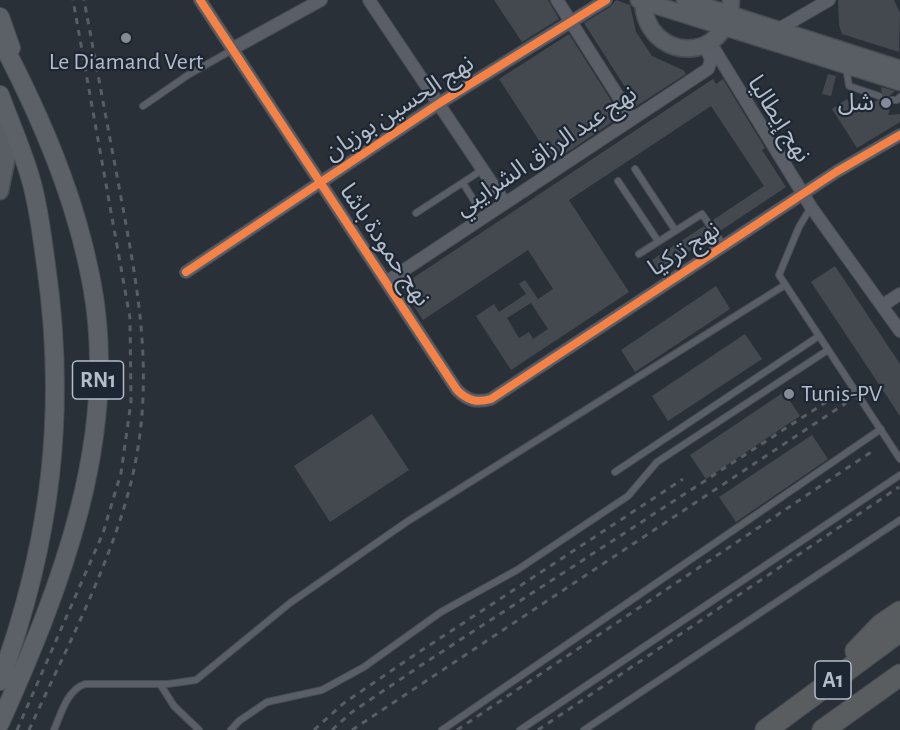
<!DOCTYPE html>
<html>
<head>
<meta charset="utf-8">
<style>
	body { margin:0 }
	canvas { display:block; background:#2a3038 }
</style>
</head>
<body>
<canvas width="900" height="730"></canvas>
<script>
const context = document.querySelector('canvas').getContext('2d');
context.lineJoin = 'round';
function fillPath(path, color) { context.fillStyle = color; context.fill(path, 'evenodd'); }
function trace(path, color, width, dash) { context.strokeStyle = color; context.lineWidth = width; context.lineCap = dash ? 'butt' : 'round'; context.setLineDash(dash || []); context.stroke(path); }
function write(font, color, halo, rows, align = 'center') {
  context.font = font + ' "Alegreya Sans","Noto Sans Arabic",sans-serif'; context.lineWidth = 4.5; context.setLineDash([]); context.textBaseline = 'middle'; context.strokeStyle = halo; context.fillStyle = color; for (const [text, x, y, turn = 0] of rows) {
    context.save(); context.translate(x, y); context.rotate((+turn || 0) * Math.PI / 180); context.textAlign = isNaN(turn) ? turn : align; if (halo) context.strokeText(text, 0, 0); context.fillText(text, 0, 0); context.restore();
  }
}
const building = new Path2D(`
	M494 0H548L559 19 522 42Z
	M616 0 630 5 636 32 652 56 683 70 686 74 635 107 630 99 632 98 584 23 610 7Z
	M838 0H894L900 13 899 52 842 34 839 25Z
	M569 34 621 116 553 162 499 79Z
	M828 74 836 76 831 96 822 94Z
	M713 79 716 84 723 79 765 148 762 150 786 187 720 231 713 220 764 186 711 106 569 200 629 292 511 370 476 316 494 304 499 312 526 294 519 284 525 280 538 299 553 289 528 250 423 320 401 286ZM531 303 548 329 533 339 529 332 519 338 507 318Z
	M881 87 895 91 887 98 891 105 888 115 900 114V122L857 148 832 109 847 99 856 113 876 101 883 99Z
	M704 226 711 237 659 271 652 260Z
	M835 266 900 364V416L811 282Z
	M716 286 730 309 635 372 621 350Z
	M745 334 762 359 668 421 652 396Z
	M784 392 800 416 706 479 690 455Z
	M372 414 409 470 330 522 294 466Z
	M812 435 828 459 736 522 719 497Z`);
const service = new Path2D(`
	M846 67 849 86 879 96
	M892 100H897L900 97
	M143 106 188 75 232 50
	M635 169 675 230
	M618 181 658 241
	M463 183 476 204
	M811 207 799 227 779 275 900 459
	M416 213 482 170
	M639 254 702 214 724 246
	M615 472 819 336
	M160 684 174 706 199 730
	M54 730C61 714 67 690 85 684H168L196 680 290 603 408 521 785 285
	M231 730 239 721 267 702 322 690 364 667 441 612 517 570 628 496 657 462 828 350
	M442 730 881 429
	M520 730 900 475
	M584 730 900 520`);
const minor = new Path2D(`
	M200 0 457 390C468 401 477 403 491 399L836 172 900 135
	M369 0 505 203
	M557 0 632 118
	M779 29 829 0
	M711 44 811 207 900 331
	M232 49 321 0
	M186 272 438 104 606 0
	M386 282 708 69 711 60 705 45
	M883 305 900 294`);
const secondary = new Path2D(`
	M639 0 900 82
	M643 0C645 64 730 65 731 0
	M685 0 900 69
	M0 191 8 152 6 116`);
const primary = new Path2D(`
	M0 17 11 48
	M0 39C41 117 76 198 92 285 120 436 61 587 0 723
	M0 95C10 123 23 151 31 180 39 208 42 237 46 265 67 411 51 543 0 681`);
const motorway = new Path2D(`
	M856 651 881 625 900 612
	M766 730 900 631
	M823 730 900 675`);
const rail = new Path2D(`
	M17 730 103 533 121 473 131 402 130 318 73 0
	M29 730C65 651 114 558 133 474 155 375 138 289 120 192 108 128 96 64 84 0
	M314 730 344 703 416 654 683 479
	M332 730 352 712 423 664 840 393
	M352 730 846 403
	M457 730 874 450
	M538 730 899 487`);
const cycleway = new Path2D(`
	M200 0 457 390C468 401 477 403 491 399L836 172 900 135
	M186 272 438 104 606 0`);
const markers = [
	[126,38,6,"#848b96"],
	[886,103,6,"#848b96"],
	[789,394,6,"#848b96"]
];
const shields = [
	[98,380,51],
	[833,680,36]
];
const shieldNames = [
	["RN1",98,380],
	["A1",833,680]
];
const poiNames = [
	["Le Diamand Vert",126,62],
	["شل",874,103,"right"],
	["Tunis-PV",801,394,"left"]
];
const streetNames = [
	["نهج الحسين بوزيان",399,108,-33],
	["نهج إيطاليا",779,119,58],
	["نهج عبد الرزاق الشرايبي",546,151,-34],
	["نهج حمودة باشا",385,245,56],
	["نهج تركيا",684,249,-33]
];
fillPath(building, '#444950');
trace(service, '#484c53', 8);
trace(minor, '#484c53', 14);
trace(secondary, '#484c53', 19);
trace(primary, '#484c55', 20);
trace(motorway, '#474c53', 23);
trace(service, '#5a5e66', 6);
trace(minor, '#5a5e66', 12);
trace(secondary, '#595d64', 16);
trace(primary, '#5c6168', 18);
trace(motorway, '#5a5d60', 21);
trace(rail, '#595d64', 3, [6, 6]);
trace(cycleway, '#f48246', 8);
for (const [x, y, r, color] of markers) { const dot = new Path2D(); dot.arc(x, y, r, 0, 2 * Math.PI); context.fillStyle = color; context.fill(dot); trace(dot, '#1d2633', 2); }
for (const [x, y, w] of shields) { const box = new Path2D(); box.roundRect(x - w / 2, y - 19, w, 38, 4.5); context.fillStyle = '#1d2633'; context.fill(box); trace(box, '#b4bcc9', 1.5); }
write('bold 22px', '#b4bcc9', null, shieldNames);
write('24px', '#b4bcc9', '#1d2633', poiNames);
write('24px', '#b4bcc9', '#1d2633', streetNames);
</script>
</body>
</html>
